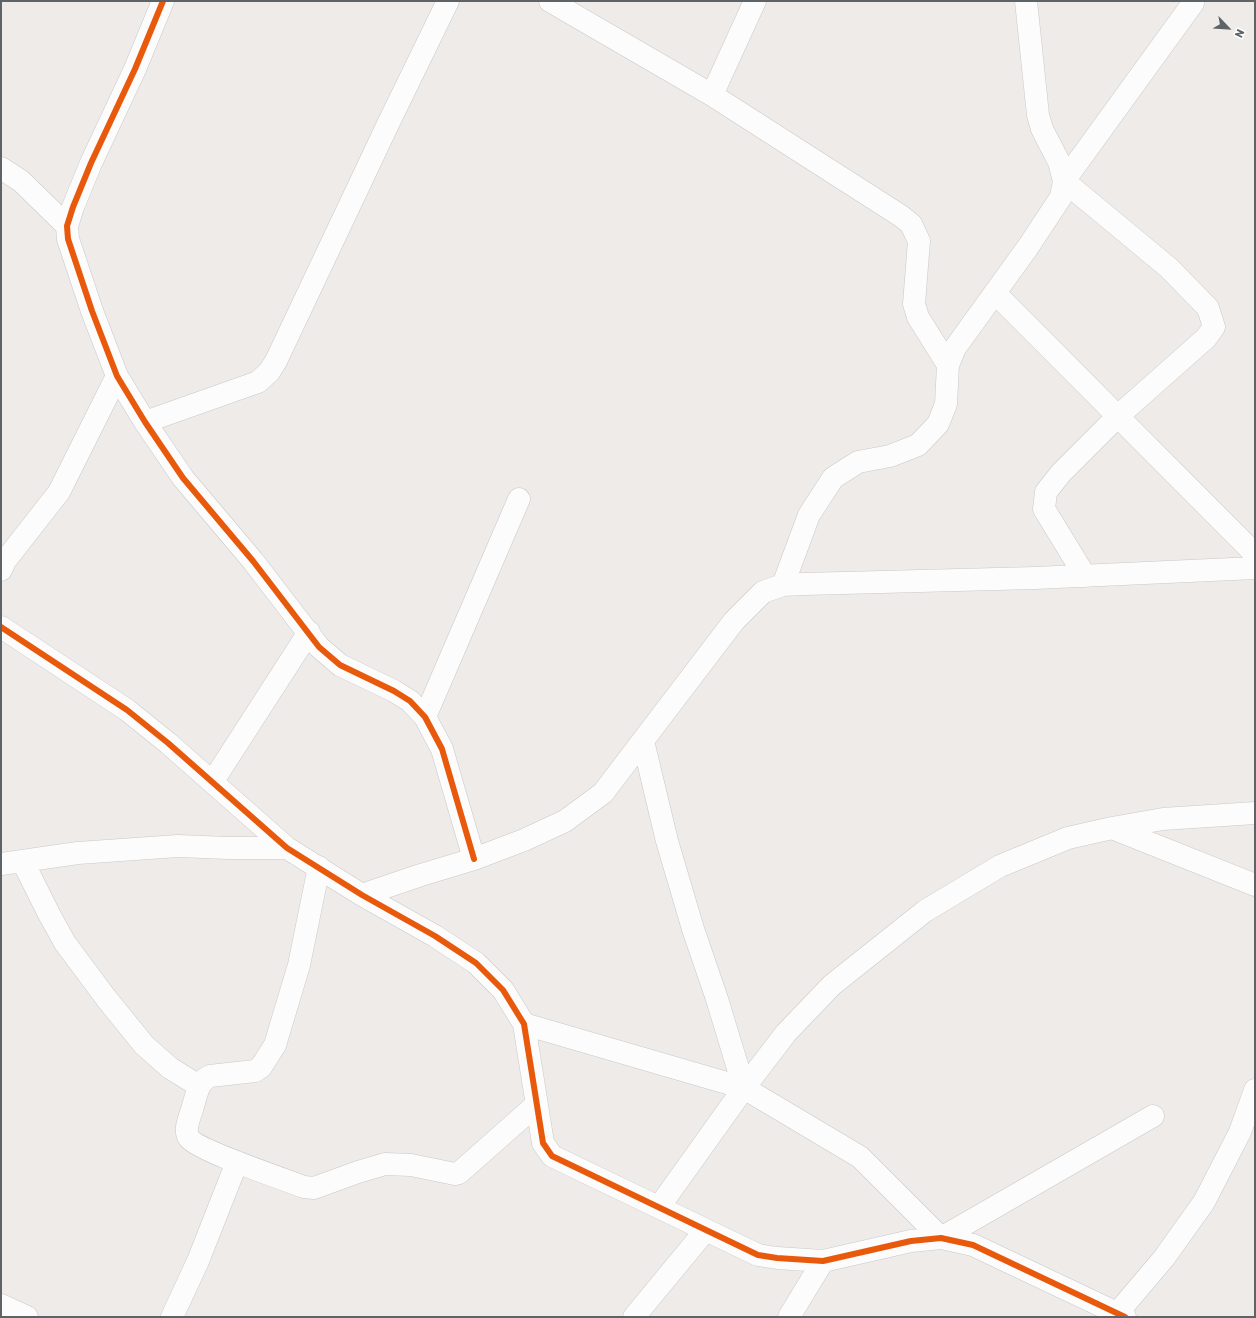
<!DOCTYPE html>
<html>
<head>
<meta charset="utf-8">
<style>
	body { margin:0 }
	#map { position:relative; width:1256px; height:1318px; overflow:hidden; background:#eeebe8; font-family:Rubik,sans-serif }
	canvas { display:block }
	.frame { position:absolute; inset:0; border:2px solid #5d6366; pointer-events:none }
	.north { position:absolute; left:1208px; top:8px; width:40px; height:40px; -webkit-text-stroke:3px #fff; paint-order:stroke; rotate:115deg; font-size:11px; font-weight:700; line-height:16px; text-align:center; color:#5d6366 }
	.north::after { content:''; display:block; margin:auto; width:14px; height:18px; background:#5d6366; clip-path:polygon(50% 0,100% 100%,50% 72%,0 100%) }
</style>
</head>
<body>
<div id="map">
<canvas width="1256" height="1318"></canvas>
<div class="frame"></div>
<div class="north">N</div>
</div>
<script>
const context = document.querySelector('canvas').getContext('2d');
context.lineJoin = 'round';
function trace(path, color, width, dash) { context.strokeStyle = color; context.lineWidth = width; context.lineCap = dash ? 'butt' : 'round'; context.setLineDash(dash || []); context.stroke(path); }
const street = new Path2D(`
	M163 1 135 69 91 163 73 207 67 226 68 239 92 311 117 376 145 422 183 478 253 561 319 647 340 665 394 691 410 701 425 717 442 749 474 859
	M550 1 712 95 901 216 911 224 919 241 914 304 918 317 948 365
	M712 95 755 1
	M1 168 21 181 67 226
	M1064 181 1169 268 1208 308 1214 327 1206 338 1118 416 1061 473 1046 492 1044 509 1085 576
	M1064 181 1193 3
	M995 293 1255 554
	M145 422 258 382 269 372 276 361 389 122 448 1
	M1 570 5 561 59 492 117 376
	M783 585 809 515 833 478 858 462 890 456 918 445 938 424 946 404 948 365 955 348 1028 247 1061 197 1064 181 1059 162 1042 129 1038 115 1026 1
	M1 627 127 710 168 743 287 848 362 895 435 936 476 963 503 990 524 1024 543 1143 552 1156 758 1255 777 1258 823 1261 911 1241 941 1238 973 1245 1125 1317
	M425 717 519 499
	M643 741 667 841 693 929 717 999 744 1088
	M213 781 309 632
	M1112 828 1255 885
	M23 862 49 914 65 943 106 998 144 1045 170 1068 199 1086
	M1 864 78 853 178 846 228 848H287
	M319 867 299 965 275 1045 261 1067 255 1071 210 1076C198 1081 197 1094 193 1106 191 1115 183 1129 189 1138 197 1150 286 1180 304 1187L314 1188 358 1172 385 1164 411 1165 455 1174 459 1173 537 1104
	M362 895 421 875 474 859 524 840 565 821 603 793 734 621 763 592 783 585 804 584 1035 578 1255 568
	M524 1024 744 1088 860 1157 941 1238 1153 1116
	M659 1207 744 1088 786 1033 832 985 925 911 1000 866 1068 838 1112 828 1163 819 1255 813
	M1 1305 27 1317
	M172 1317 198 1261 237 1162
	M634 1317 705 1231
	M789 1317 823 1261
	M1114 1317 1164 1258 1204 1202 1240 1132 1255 1090`);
const cycleway = new Path2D(`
	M163 1 135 69 91 163 73 207 67 226 68 239 92 311 117 376 145 422 183 478 253 561 319 647 340 665 394 691 410 701 425 717 442 749 474 859
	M1 627 127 710 168 743 287 848 362 895 435 936 476 963 503 990 524 1024 543 1143 552 1156 758 1255 777 1258 823 1261 911 1241 941 1238 973 1245 1125 1317`);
trace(street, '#c9c9c9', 23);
trace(street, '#fcfcfc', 22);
trace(cycleway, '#e8590c', 6);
</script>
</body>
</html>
